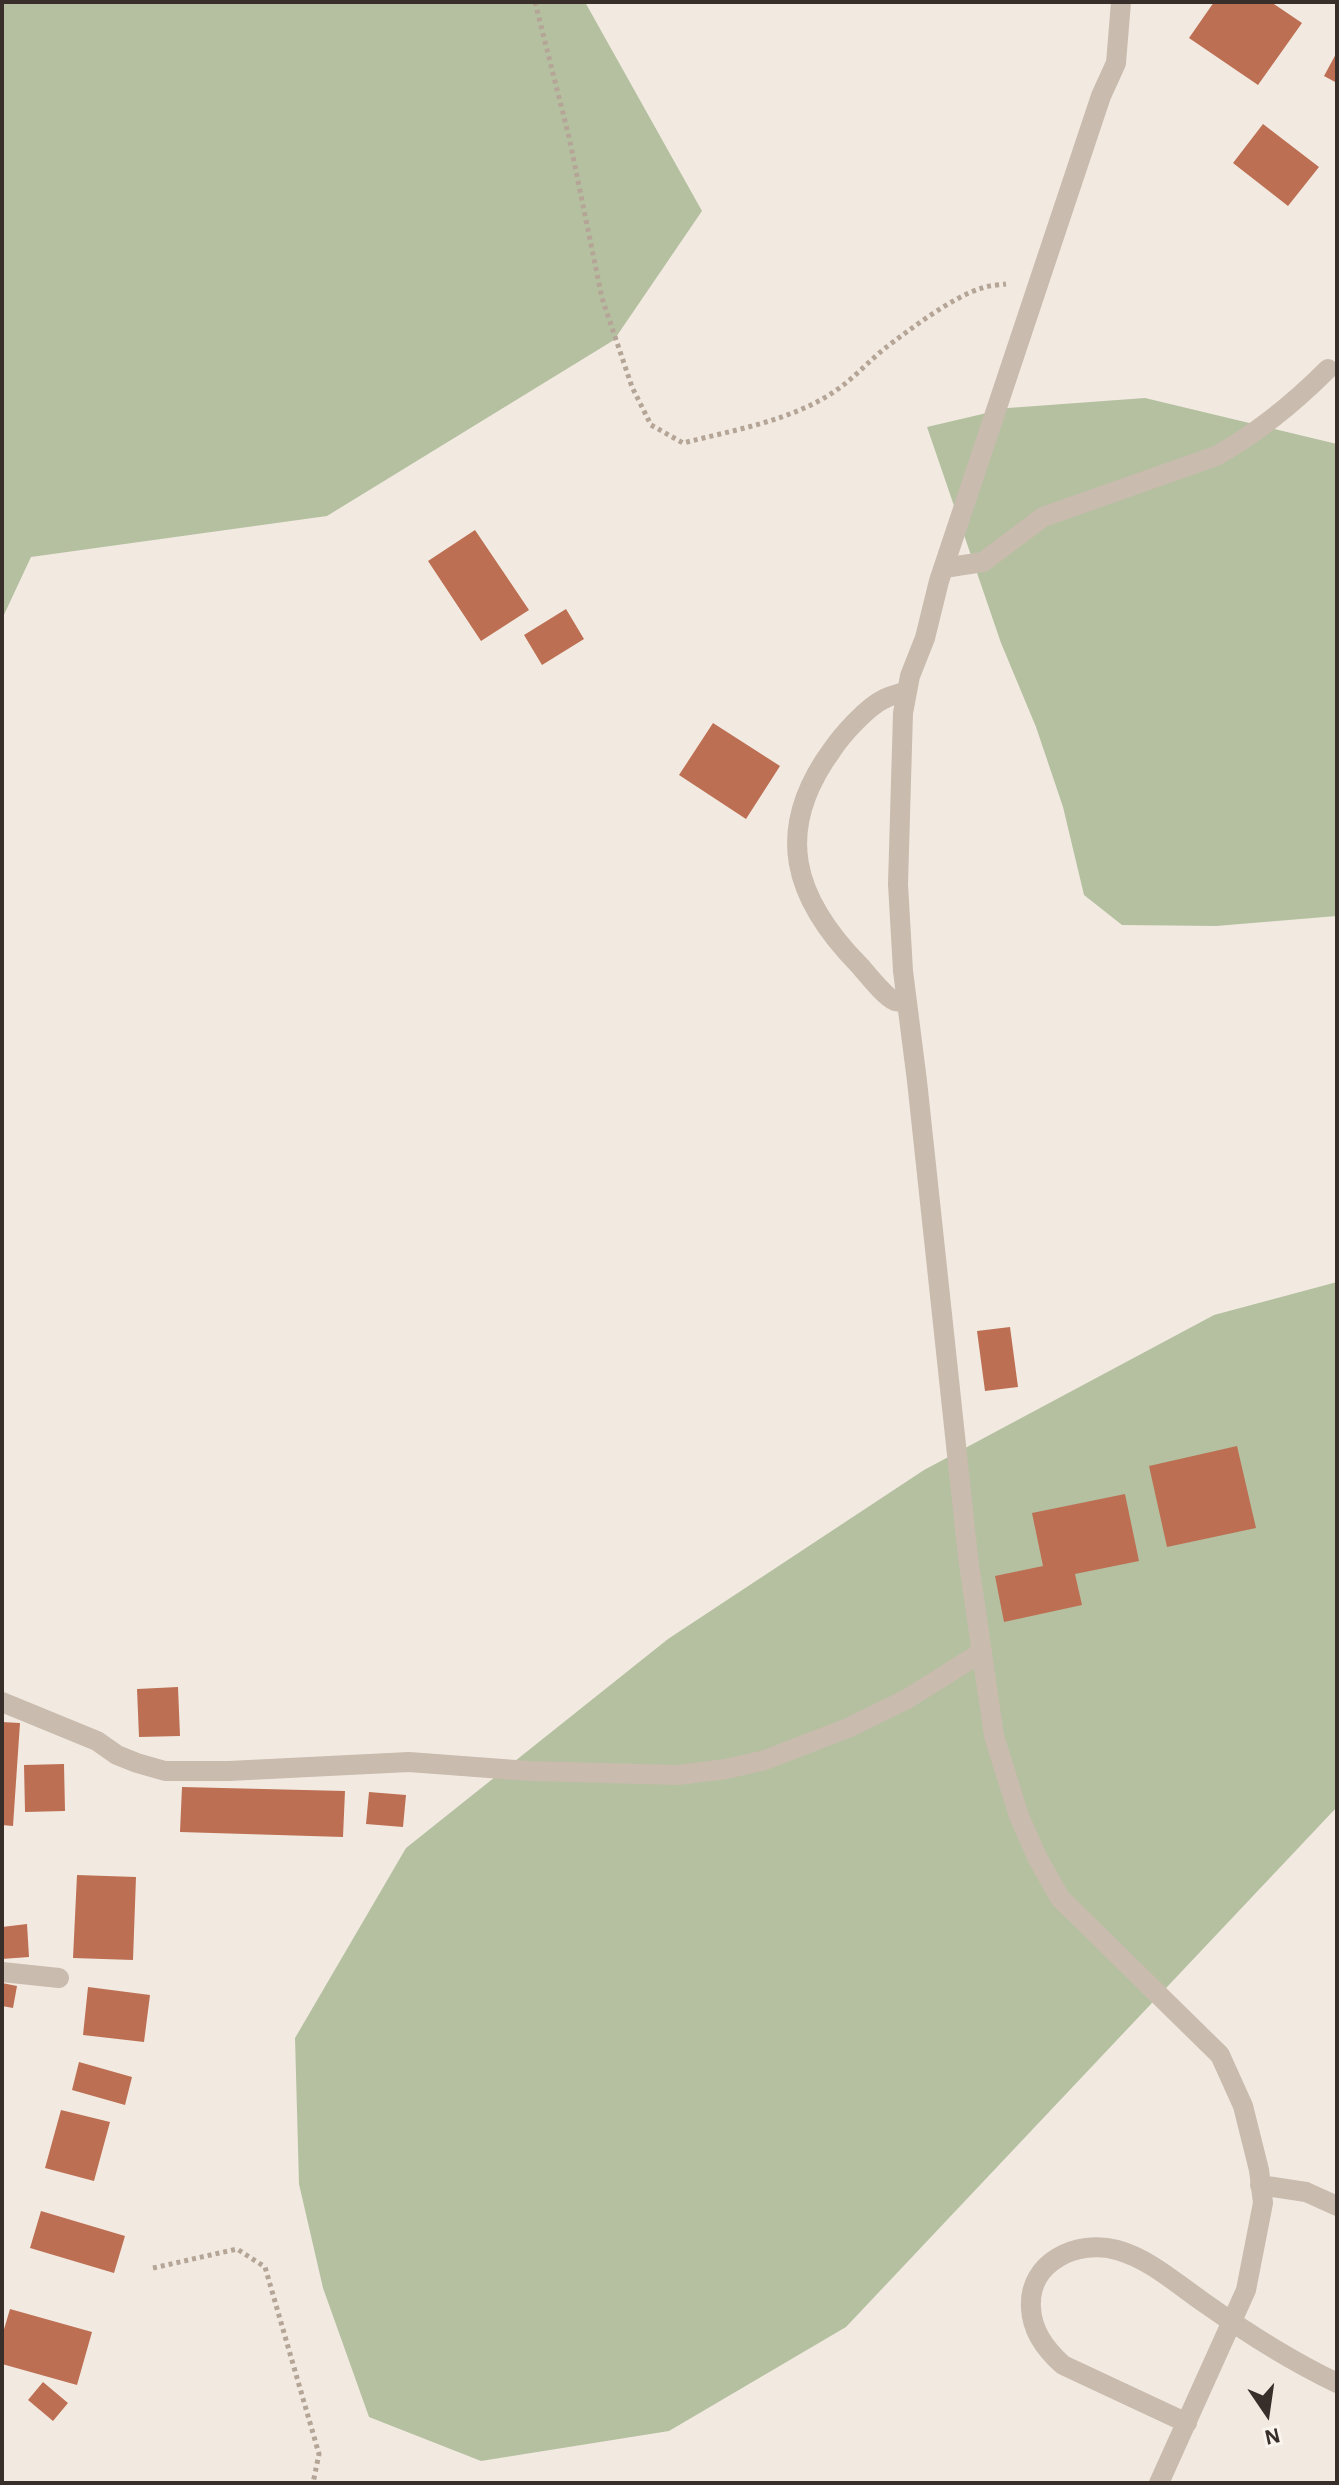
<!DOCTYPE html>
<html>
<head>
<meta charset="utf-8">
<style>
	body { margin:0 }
	#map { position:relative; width:1339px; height:2485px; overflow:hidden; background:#f2eae1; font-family:"Alegreya Sans",sans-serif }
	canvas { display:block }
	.frame { position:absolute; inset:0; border:4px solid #382f2b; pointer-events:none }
	.north { position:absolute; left:1227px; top:2373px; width:80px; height:80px; -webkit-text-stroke:6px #f9f4ed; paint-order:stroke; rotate:167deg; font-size:22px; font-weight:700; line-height:32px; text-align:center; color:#382f2b }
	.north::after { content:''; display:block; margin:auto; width:28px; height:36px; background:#382f2b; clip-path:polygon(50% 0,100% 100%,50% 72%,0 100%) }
</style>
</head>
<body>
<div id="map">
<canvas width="1339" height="2485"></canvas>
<div class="frame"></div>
<div class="north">N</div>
</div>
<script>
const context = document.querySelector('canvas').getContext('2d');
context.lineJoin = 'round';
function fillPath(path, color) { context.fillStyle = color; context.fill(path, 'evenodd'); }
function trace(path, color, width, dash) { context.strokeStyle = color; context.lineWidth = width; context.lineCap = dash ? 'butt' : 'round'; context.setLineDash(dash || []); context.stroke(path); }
const green = new Path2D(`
	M2 2H585L702 211 614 340 327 516 31 557 2 619Z
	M1145 398 1337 444V916L1216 926 1122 925 1084 895 1063 807 1036 727 1001 643 927 427 1008 408Z
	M1337 1282V1807L846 2327 669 2431 481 2461 369 2417 323 2288 299 2184 295 2038 406 1848 668 1639 924 1470 1214 1315Z`);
const building = new Path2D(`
	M1214 2H1271L1302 23 1258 85 1189 38Z
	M1337 52V83L1324 76Z
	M1263 124 1319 167 1288 206 1233 163Z
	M475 530 529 610 481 641 428 561Z
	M566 609 584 639 542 665 524 635Z
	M713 723 780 766 746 819 679 775Z
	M1010 1327 1018 1387 985 1391 977 1331Z
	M1237 1446 1256 1528 1167 1547 1149 1466Z
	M1125 1494 1139 1561 1075 1574 1082 1605 1004 1622 995 1576 1043 1566 1032 1513Z
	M178 1687 180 1736 139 1737 137 1689Z
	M2 1722 20 1723 13 1826 2 1825Z
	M64 1764 65 1811 25 1812 24 1765Z
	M182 1787 345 1791 343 1837 180 1832Z
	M369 1792 406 1795 403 1827 366 1824Z
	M77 1875 136 1877 133 1960 73 1958Z
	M27 1924 29 1957 2 1959V1927Z
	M2 1983 17 1986 13 2008 2 2006Z
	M88 1987 150 1995 144 2042 83 2035Z
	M79 2062 132 2077 125 2105 72 2090Z
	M61 2110 110 2122 94 2181 45 2168Z
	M41 2211 125 2236 114 2273 30 2248Z
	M10 2309 92 2332 77 2385 2 2364V2336Z
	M43 2382 68 2403 53 2421 28 2400Z`);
const path = new Path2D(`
	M535 2 569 137 602 298 632 387 651 425 683 443C734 430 795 420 838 389 855 377 868 362 884 349 909 330 952 297 982 288 990 285 999 285 1006 284
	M153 2268 237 2249 265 2267 319 2454 313 2483`);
const minor = new Path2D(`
	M1121 2 1116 63 1101 96 939 581 925 638 910 676 903 713 898 884 903 971 917 1081 968 1557 994 1736 1019 1816 1037 1857 1060 1898 1220 2055 1243 2106 1259 2170 1263 2203 1246 2290 1159 2483
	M944 568 983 562 1043 517 1216 456C1259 432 1294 403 1328 369
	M907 1002C903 1002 899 1002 895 1001 885 997 868 975 860 966 793 898 773 831 832 750 842 735 867 707 884 699 891 695 900 694 907 691
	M2 1702 97 1741 117 1755 137 1763 165 1771H229L409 1762 529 1771 678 1775 726 1769 765 1760 848 1728 907 1699 982 1652
	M2 1972 59 1978
	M1260 2185 1306 2192 1337 2206
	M1187 2423 1063 2365C1046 2350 1032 2332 1031 2308 1028 2262 1077 2239 1117 2250 1150 2259 1178 2285 1206 2304 1247 2333 1291 2361 1337 2383`);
fillPath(green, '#b5c0a1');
fillPath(building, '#bd6f53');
trace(path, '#b5a597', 5, [4, 4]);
trace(minor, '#c9bbad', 20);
</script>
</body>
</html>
